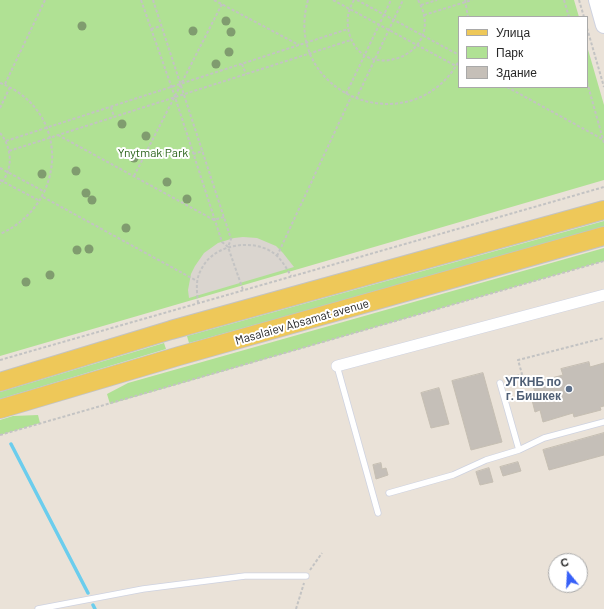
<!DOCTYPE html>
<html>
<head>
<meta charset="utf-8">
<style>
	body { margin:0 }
	#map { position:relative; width:604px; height:609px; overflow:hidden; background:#eae2d8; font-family:Barlow,sans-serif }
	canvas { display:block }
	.legend { position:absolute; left:458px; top:16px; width:130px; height:72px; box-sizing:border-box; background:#fff; border:1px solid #a9a9a9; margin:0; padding:5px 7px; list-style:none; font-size:12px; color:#272727 }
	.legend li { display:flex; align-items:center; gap:8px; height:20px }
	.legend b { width:20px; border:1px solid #a9a9a9 }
	.north { position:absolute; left:548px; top:553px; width:40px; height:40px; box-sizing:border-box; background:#fff; border:1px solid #a9a9a9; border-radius:50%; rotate:342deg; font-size:11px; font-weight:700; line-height:16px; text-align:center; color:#272727 }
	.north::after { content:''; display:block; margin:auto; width:14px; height:18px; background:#3760f8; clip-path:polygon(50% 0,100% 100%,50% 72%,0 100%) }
</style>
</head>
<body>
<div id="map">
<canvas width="604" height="609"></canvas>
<ul class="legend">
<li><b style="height:5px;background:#eec859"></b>Улица</li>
<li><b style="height:11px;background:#b0e194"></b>Парк</li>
<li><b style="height:11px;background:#c5bfb8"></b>Здание</li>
</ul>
<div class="north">С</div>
</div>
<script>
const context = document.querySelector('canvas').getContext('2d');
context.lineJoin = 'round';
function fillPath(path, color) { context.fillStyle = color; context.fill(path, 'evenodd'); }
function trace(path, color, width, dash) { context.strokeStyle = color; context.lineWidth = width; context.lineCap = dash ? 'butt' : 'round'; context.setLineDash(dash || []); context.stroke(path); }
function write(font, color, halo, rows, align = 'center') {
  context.font = font + ' Barlow,sans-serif'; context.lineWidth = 4; context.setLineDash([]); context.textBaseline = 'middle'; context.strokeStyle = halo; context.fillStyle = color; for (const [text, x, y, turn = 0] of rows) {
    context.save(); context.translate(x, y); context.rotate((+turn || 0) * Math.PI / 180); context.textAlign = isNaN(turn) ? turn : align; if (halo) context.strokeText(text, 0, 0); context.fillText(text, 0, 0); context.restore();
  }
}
const green = new Path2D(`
	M0 0H574L579 17H459V87H587V46L604 105V180L0 356Z
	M604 221V229L189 343 187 336Z
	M604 248V261L110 404 107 394 128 383Z
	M164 343 166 349 0 399V392Z
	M38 415 40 423 0 435V420L13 416Z`);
const plaza = new Path2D(`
	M243 237 257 238 276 246 283 253 294 267 189 298 188 290 191 274 195 266 204 253 218 243 234 238Z`);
const stream = new Path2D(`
	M11 444 88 593
	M93 605 95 609`);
const building = new Path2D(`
	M589 362 590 367 604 363V406L600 407 601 410 574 417 573 413 543 422 540 410 535 412 531 396 536 395 532 383 563 375 561 369Z
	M483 373 502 442 471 450 452 381Z
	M439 388 449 424 431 428 421 393Z
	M604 433V455L549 470 543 450Z
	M518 462 521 471 503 476 500 467Z
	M381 463 382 469 386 468 388 475 376 479 373 465Z
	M489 468 493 482 480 485 476 472Z`);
const path = new Path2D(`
	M141 0 175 97 222 242 228 247 243 290
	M153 0 231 239 228 247
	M214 0 299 45
	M308 0C281 94 411 146 459 61
	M333 0 456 66
	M354 0C347 12 346 23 350 36 366 85 449 54 418 0
	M357 0 459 55
	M465 0 468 17
	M564 0 569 17
	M579 0 584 17
	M421 5 437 0
	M424 15 472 0
	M587 28 604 87
	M151 29 161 26
	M242 64 246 74
	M587 82 604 143
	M0 83C71 110 68 204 0 234
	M5 84 45 0
	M507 87 604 140
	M346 94 391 0
	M356 99 403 0
	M111 107 114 117
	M0 108 10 87
	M0 133C12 147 14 170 0 184
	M58 135 214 220 224 217
	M6 141 348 29
	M9 151 351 40
	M193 154 203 151
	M0 168 45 192
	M134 176 222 4
	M0 180 40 201
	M43 197 197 281
	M277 256 351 97
	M198 303C197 292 195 280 201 270 212 245 250 238 272 252 280 257 286 267 291 276
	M0 360 604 187
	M507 380 522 374 518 360 604 338
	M0 435 604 261
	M310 570 322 553
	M296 609 304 583`);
const lane = new Path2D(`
	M337 366 378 513
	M500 383 519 450
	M389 493 453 475 486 460 519 450 544 438 604 422
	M38 609 143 589 245 576H306`);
const street = new Path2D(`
	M337 366 604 295`);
const secondary = new Path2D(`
	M597 0 604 25`);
const primary = new Path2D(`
	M0 382 171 330 604 210
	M0 409 179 356 604 236`);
const trees = [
	[226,21],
	[82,26],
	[193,31],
	[231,32],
	[229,52],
	[216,64],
	[122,124],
	[146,136],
	[134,158],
	[76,171],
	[42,174],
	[167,182],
	[86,193],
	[187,199],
	[92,200],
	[126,228],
	[89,249],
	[77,250],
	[50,275],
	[26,282]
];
const markers = [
	[569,389,4,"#5c6f8a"]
];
const parkNames = [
	["Ynytmak Park",153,153]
];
const streetNames = [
	["Masalaiev Absamat avenue",302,322,-16]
];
const serviceNames = [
	["УГКНБ по",561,382],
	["г. Бишкек",561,396]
];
fillPath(green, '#b0e194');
fillPath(plaza, '#dad5cf');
trace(stream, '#6bcded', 3.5);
fillPath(building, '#c5bfb8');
trace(building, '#c5beb2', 1);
trace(lane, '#ced2e0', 7);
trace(street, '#ced2e0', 12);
trace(secondary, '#ced2e0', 18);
trace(primary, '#c3c3c3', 20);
trace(path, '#c3c3c3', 2, [3, 2]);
trace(lane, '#fff', 5.5);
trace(street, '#fff', 11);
trace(secondary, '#fff', 16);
trace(primary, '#eec859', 18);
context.fillStyle = '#809c6f';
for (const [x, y] of trees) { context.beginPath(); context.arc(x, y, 4.5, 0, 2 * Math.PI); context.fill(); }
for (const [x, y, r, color] of markers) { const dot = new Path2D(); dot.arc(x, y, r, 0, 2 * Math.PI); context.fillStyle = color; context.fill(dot); trace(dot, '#fff', 1.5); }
write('12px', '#2a6219', '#fff', parkNames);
write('12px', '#272727', '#fff', streetNames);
write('bold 12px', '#4e5e75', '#fff', serviceNames, 'right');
</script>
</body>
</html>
